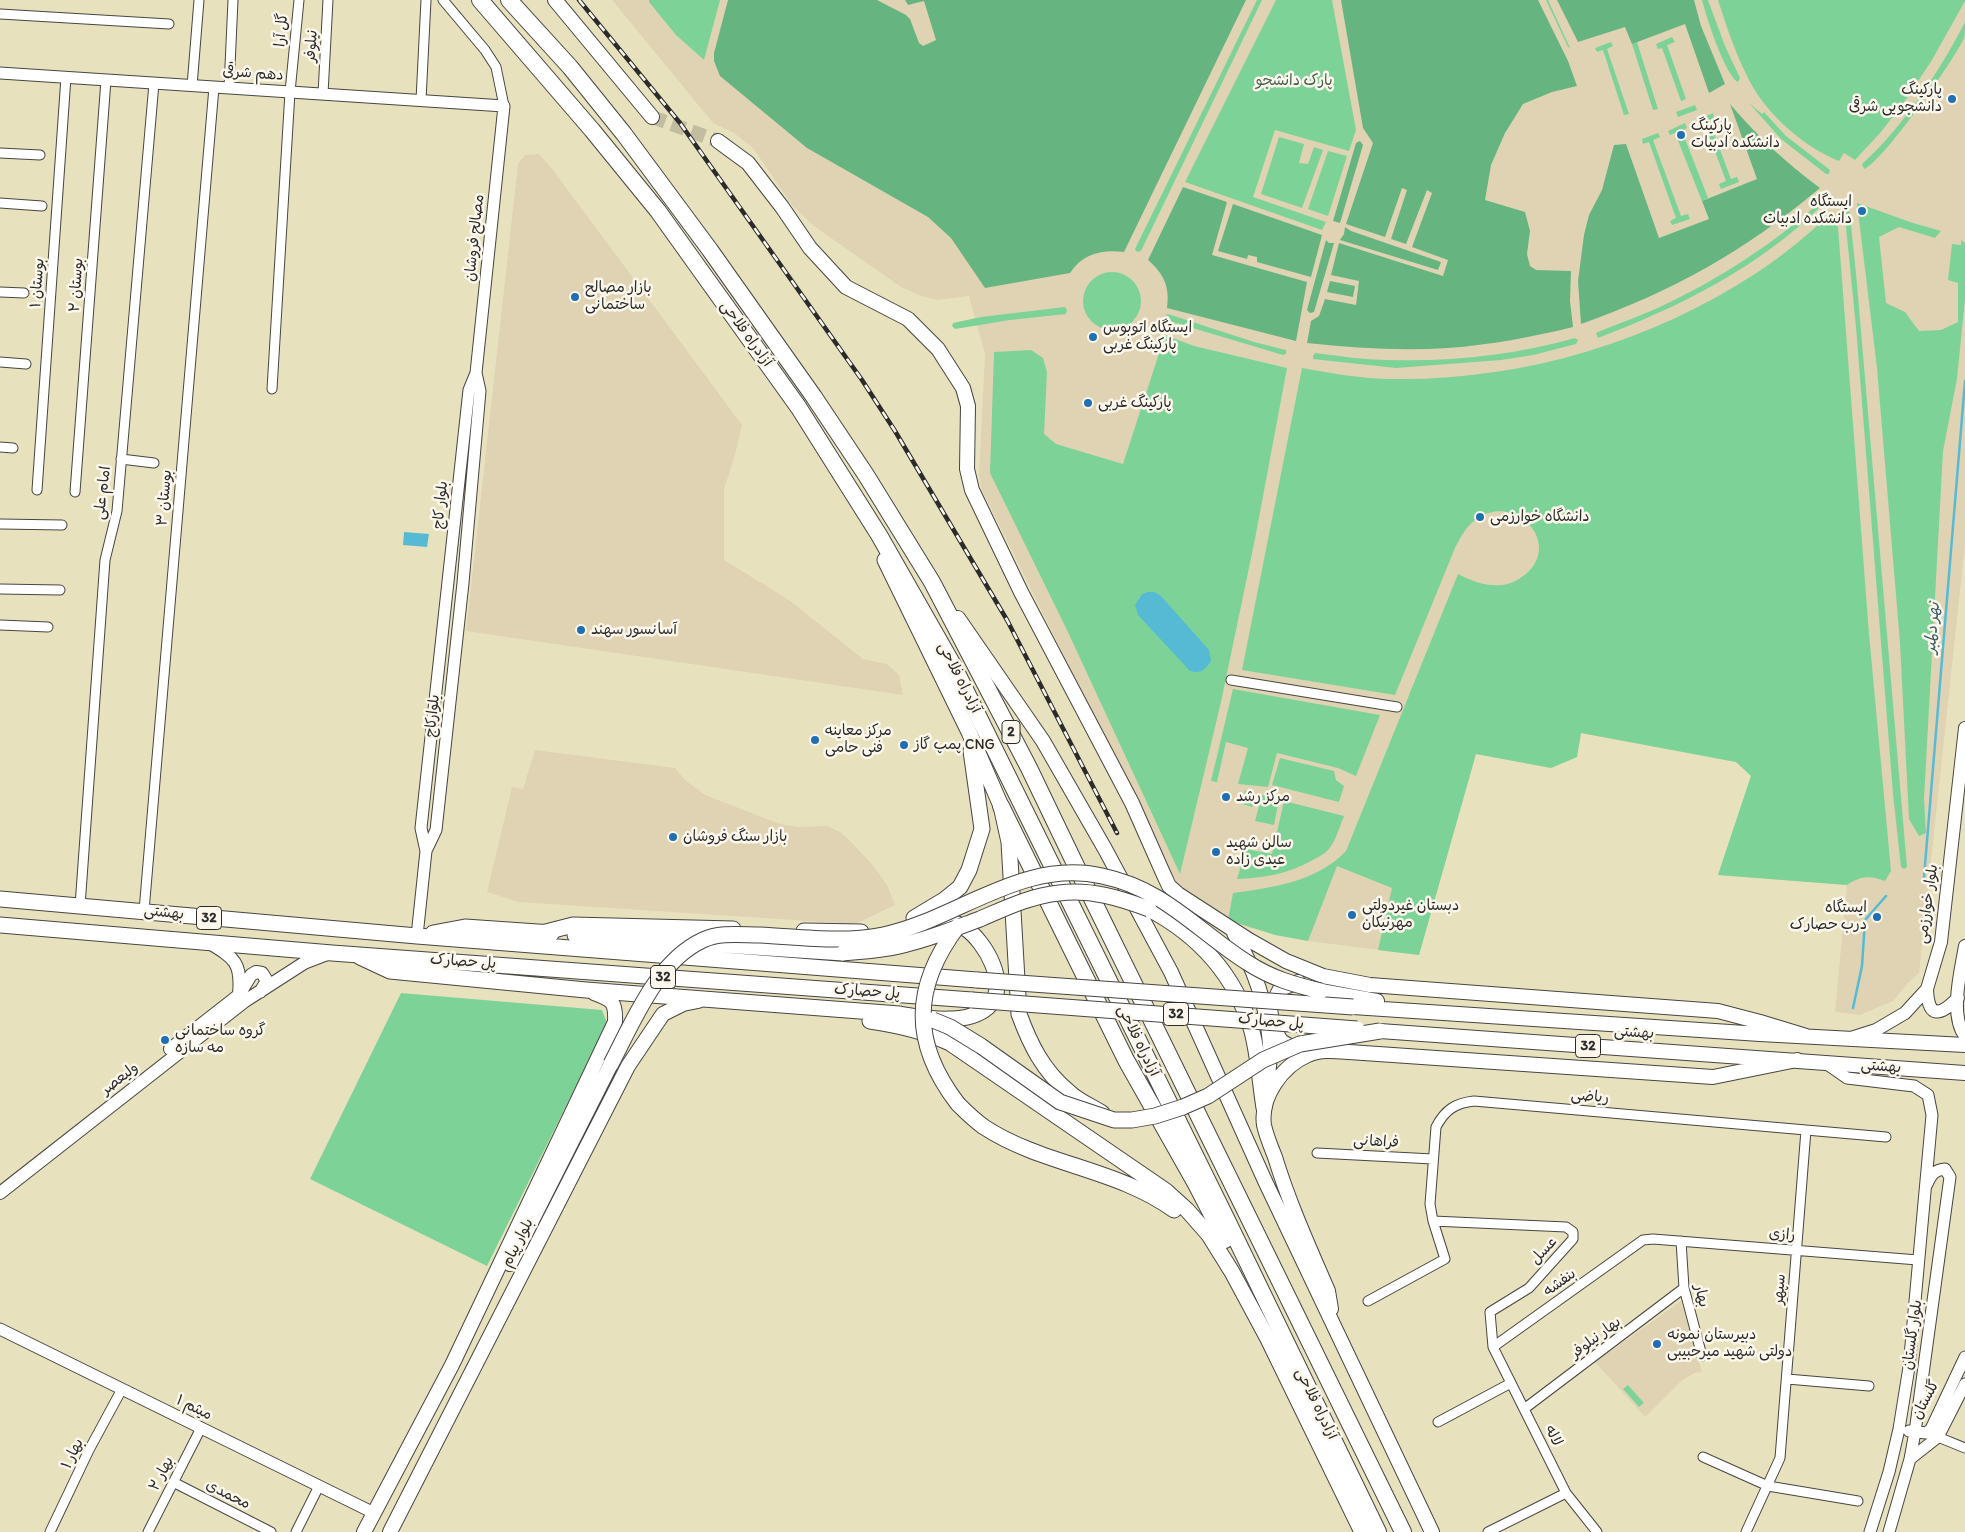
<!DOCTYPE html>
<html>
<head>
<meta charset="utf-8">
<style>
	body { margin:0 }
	canvas { display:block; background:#e8e1be }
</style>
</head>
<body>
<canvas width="1965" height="1532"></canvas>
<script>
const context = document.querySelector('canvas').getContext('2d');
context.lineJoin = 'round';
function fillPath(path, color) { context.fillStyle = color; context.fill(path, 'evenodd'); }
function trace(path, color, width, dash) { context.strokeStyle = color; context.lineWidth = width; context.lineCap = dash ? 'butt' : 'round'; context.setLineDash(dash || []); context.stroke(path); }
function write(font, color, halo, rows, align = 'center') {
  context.font = font + ' Itim,"Playpen Sans Arabic",sans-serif'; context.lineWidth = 5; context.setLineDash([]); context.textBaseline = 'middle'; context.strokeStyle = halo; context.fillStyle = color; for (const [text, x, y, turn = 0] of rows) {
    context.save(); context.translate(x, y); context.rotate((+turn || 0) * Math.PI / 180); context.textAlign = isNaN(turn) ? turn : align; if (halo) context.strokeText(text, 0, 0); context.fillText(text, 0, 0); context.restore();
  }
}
const built = new Path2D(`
	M612 0H1965V544L1919 973 1908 983 1893 1001 1860 1015 1835 1012 1847 885 1718 875 1751 776 1736 762 1581 733 1577 757 1551 768 1476 754 1419 955 1308 941 1249 928 1228 920 1178 887 982 490 979 475 985 354 969 296 938 300 921 296 901 287 814 226 792 205 753 148 734 133 713 123Z
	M539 154 553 170 742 425 734 459 724 489V560L789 600 863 659 887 664 899 675 903 695 466 631 518 164 525 155Z
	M535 750 675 768 685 780 705 795 780 824 798 827 827 826 840 832 851 842 872 864 887 885 895 905 855 924 519 902 487 892 512 787 523 789Z
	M1681 1301 1702 1372 1694 1373 1680 1382 1645 1417 1595 1362Z`);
const green = new Path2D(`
	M649 0H720L704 60 676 35 649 2Z
	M1257 0H1262L1141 251 1137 252 1135 249Z
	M1276 0H1332L1356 130 1349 151 1275 130 1253 197 1326 222 1322 230 1185 182Z
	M1546 0H1548L1570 48 1568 47Z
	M1702 0H1708L1725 46 1740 78 1738 82C1725 75 1706 16 1702 0Z
	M1718 0H1965V1L1932 60 1907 98 1881 132 1855 160 1844 153 1839 161C1802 146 1764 112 1747 76 1735 52 1726 25 1718 0Z
	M1965 22C1965 27 1965 33 1964 38 1955 59 1881 164 1864 169L1862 164C1901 130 1941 69 1965 22Z
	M1672 37 1675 42 1667 45 1686 99 1681 101 1662 48 1658 49 1656 44Z
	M1611 42 1613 46 1607 49 1629 114 1624 115 1603 50 1597 52 1595 48Z
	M1637 42 1658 109 1653 110 1632 44Z
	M1749 103 1762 114 1764 112 1786 136 1830 170 1829 174H1826L1781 139Z
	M1695 105 1697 110 1678 117 1676 112Z
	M1713 113 1714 118 1709 120 1731 179 1737 177 1739 182 1721 189 1719 184 1726 181 1704 122 1699 124 1697 120Z
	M1685 123 1687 128 1682 131 1708 198 1702 201 1675 133 1670 135 1668 131Z
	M1658 133 1660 137 1653 140 1681 216 1688 214 1690 219 1672 225 1670 221 1676 218 1649 142 1643 144 1642 139Z
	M1279 137 1304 144 1299 163 1308 164 1314 147 1323 150 1302 208 1261 194Z
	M1328 151 1347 156 1328 216 1308 209Z
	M1819 203H1822V205C1760 267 1679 307 1598 338L1596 333C1619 323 1644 315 1666 304 1721 278 1774 243 1819 203Z
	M1857 203 1913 223 1941 231 1935 238 1899 227 1879 237 1886 303 1905 312 1919 331 1941 330 1958 322V283L1948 280 1952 244 1961 245V240L1965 243V299L1957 379 1943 451 1924 799 1926 833 1919 836 1909 819 1900 643 1877 368Z
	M1846 204 1849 206 1856 273 1907 867 1904 869 1901 867 1893 794 1856 327 1844 207Z
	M1829 215 1833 216 1838 227 1869 634 1891 871 1885 881C1871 875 1860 876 1847 885L1718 875 1751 776 1736 762 1581 733 1577 757 1551 768 1476 754 1419 955 1378 950 1392 888 1337 866 1308 941 1275 935 1228 920 1233 893C1272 888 1318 881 1346 851L1458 574C1477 584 1500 591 1519 579 1569 548 1515 489 1475 520 1466 527 1460 538 1455 548L1395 695 1242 670 1302 368C1331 373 1362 379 1392 379 1520 381 1650 343 1758 272 1776 260 1793 247 1809 233 1816 227 1822 221 1829 215Z
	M1083 301a29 29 0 1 1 58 0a29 29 0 1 1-58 0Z
	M1065 307 1067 310 1066 314 1010 320 955 329 952 326 953 323 981 317Z
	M1168 314 1254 342 1286 350V354L1283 355 1166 320 1165 316Z
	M1165 335 1194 346 1287 368 1255 539 1221 702 1180 874 1067 630 990 473 994 352 1031 350 1043 358 1047 372 1044 434 1056 444 1123 464Z
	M1575 338 1578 340 1576 344 1533 355 1501 360 1396 368 1313 359V356L1315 353C1340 356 1364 360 1388 360 1450 362 1516 355 1575 338Z
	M1233 689 1380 715 1356 776 1338 768 1277 753 1268 787 1238 784 1248 748 1226 742 1217 782 1211 781Z
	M1280 758 1334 771 1336 780 1344 786 1339 802 1272 785Z
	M1245 790 1257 794 1253 807 1242 804Z
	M1262 795 1279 799 1274 825 1255 821Z
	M1284 801 1344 816C1339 828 1335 845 1325 853 1321 856 1316 858 1311 861 1287 874 1264 878 1237 879L1246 849 1272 854Z
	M401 993 602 1010 607 1023 487 1266 310 1179Z
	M1628 1385 1644 1403 1639 1407 1623 1389Z`);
const forest = new Path2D(`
	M728 0H877L906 15 910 19 919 43 923 46 936 40 924 1 908 5 905 0H1246L1124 252C1102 249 1082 254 1070 273L985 288 951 238 928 217 807 148 720 76 714 61V53Z
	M1341 0H1538L1568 61 1577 86 1552 92 1523 104 1505 133 1491 165 1485 200 1525 212 1530 231 1527 254 1530 266 1536 270 1571 271 1570 301 1573 327C1532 337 1490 345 1448 348 1401 351 1354 348 1307 343L1311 321 1319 316 1325 299 1356 305 1359 281 1331 275 1339 243 1443 276 1448 260 1412 247 1432 193 1427 190 1406 244 1391 239 1407 190 1402 188 1385 237 1346 224 1373 143 1363 128Z
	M1557 0H1694L1701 26 1725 84 1709 93 1685 24 1632 44 1625 27 1578 42Z
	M1730 104C1757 136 1786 163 1820 188 1745 251 1674 291 1581 324L1578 281 1584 235 1589 215 1602 190 1614 145 1626 144 1659 238 1709 219 1702 201 1757 179Z
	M1360 141 1363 145 1340 223 1333 221 1356 143Z
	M1183 187 1227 202 1212 255 1307 282 1296 341 1167 308C1170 287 1164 274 1148 260Z
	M1233 204 1322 235 1311 277 1257 262V257L1248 255 1247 259 1218 251Z
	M1345 227 1351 231 1441 262 1438 270 1340 240 1344 234Z
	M1326 240 1329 243H1334L1314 312 1310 313 1307 310Z
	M1330 281 1355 286 1353 297 1327 292Z`);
const water = new Path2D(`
	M404 532 429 534 427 547 403 545Z
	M1148 592H1154L1160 595 1209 650 1211 661C1205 670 1201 674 1190 671L1138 615 1135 605 1142 594Z`);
const stream = new Path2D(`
	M1924 877 1965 381
	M1853 1008 1862 966 1865 920 1886 896`);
const primaryTunnel = new Path2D(`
	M652 117 718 141`);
const minor = new Path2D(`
	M443 0 485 50 496 67 504 106
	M0 14 169 24
	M192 86 199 0
	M229 88 233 0
	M323 94 328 0
	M421 100 426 0
	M0 153 40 155
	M0 203 42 206
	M0 292 24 293
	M0 362 26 364
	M272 389 290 92 299 0
	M0 447 13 448
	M121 459 154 463
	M37 490 66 77
	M75 492 106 80
	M0 524 62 525
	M0 589 60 590
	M0 625 48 627
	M1231 680 1397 707
	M80 906 105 560 117 511 154 83
	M144 911 214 87
	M1317 1153 1433 1159
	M1433 1221 1566 1227 1573 1232V1239L1529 1288 1490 1312 1493 1347 1566 1493 1597 1532
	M1681 1241 1684 1288 1702 1356
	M1368 1301 1445 1259 1433 1221 1430 1204 1436 1127C1445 1110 1455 1103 1474 1101L1886 1137
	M1493 1347 1643 1240 1653 1239 1918 1260
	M1787 1379 1869 1386
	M1524 1409 1684 1288
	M1438 1422 1511 1383
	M1938 1437 1965 1448
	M1703 1457 1768 1486 1858 1501
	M173 1482 271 1532
	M50 1532 89 1450 122 1389
	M148 1532 201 1428
	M296 1532 319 1486
	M1488 1532 1566 1493
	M1746 1532 1780 1458 1806 1130`);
const tertiary = new Path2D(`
	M0 73 504 106 476 373 469 390 421 828 426 851
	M417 936 426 851 436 830 463 583 480 391 476 373
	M1824 1062 1847 1078 1914 1086 1928 1095 1932 1115 1909 1367 1899 1429 1889 1472 1870 1532
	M0 1329 374 1513
	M1909 1431 1926 1433 1931 1429 1965 1357
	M1910 1459 1938 1437 1965 1384
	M1889 1532 1910 1459 1915 1432 1950 1177 1945 1169C1934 1170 1931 1175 1927 1184`);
const secondary = new Path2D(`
	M208 942C234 958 242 962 239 994
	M1965 946C1961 970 1949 1015 1965 1036
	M1927 989C1928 1019 1940 1016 1958 998
	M1851 1038 1876 1030 1905 1013 1927 989 1941 942 1965 728
	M170 1049 239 995 251 975 256 972 262 973 267 981 260 992
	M0 1193 245 1001 304 963 330 953`);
const primary = new Path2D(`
	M555 0 652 117
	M718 141 748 163 782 207 810 248 846 287 908 319 938 349 954 374 963 388 968 406 967 469 972 490 1021 592 1132 803 1163 873 1169 886 1178 894 1249 940 1286 961 1323 976 1370 985 1718 1011 1760 1022 1806 1036
	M958 618 1043 741 1105 849 1171 972 1265 1181 1432 1532
	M1234 933C1253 966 1267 1005 1270 1044 1271 1061 1267 1078 1266 1095
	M1298 982 1280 989 1270 1009 1273 1027 1281 1041 1300 1052
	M1321 991 1377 1001
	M1353 1007 1760 1034 1965 1045
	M1380 1031 1965 1073
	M510 1264 611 1064
	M1331 1309 1328 1291C1309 1247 1289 1203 1275 1157 1271 1147 1266 1135 1264 1125 1260 1097 1282 1066 1308 1055 1321 1049 1336 1051 1349 1052L1713 1077 1797 1060
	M364 1532 452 1365 615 1022C616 1001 612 1000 594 993
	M390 1532 628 1066 663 1014 683 1004 698 1001`);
const trunk = new Path2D(`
	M885 560 969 732 1001 806 1009 842 1019 1014C1030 1044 1043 1071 1069 1092 1078 1101 1091 1106 1102 1113
	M0 899 417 936 977 980
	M1149 909C1198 935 1234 974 1251 1028 1258 1051 1260 1083 1264 1108
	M914 918 944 900 960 887 969 870 982 829 971 751
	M0 925 332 953 972 1000
	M804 931 861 932
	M433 933 465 927 552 933
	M542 933 573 925 733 929
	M575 935 843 953
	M360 957 390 971 586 990 899 1014C924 1018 967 1026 988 1007 1011 986 985 941 965 928 955 921 940 919 928 918
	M870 1021C899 1025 924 1031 950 1043L1166 1191 1187 1210 1209 1235 1232 1272 1268 1339 1362 1532
	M958 1104C966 1112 974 1120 984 1127 1042 1165 1118 1169 1174 1210`);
const motorway = new Path2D(`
	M480 0 592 130 658 211 799 408 879 535 953 665 1226 1218 1378 1532
	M509 0 570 67 624 134 710 250 814 397 866 475 932 582 1029 768 1079 872 1403 1532
	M1001 806 1126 1060 1196 1184 1225 1240`);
const rail = new Path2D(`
	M579 0 680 123 862 380 895 431 1007 620 1117 833`);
const trunkBridge = new Path2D(`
	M843 953C865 951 886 950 907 944 932 938 956 928 980 919 1006 908 1030 896 1059 893 1091 889 1120 898 1149 909
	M977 980 1353 1007
	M972 1000 1357 1029
	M933 1020 950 1027 981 1046 1060 1102 1114 1120H1132L1155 1116 1183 1107 1208 1096 1263 1060 1300 1044 1380 1031
	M611 1064C633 1022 657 961 703 940 720 932 741 935 760 935 801 937 842 943 883 935 956 920 1022 858 1102 876 1165 889 1197 931 1248 963 1271 978 1295 985 1321 991
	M958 1104C911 1043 912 987 958 926`);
const markers = [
	[1952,99,5,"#1f6fb2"],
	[1681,135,5,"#1f6fb2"],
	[1862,211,5,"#1f6fb2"],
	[575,297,5,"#1f6fb2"],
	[1093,337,5,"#1f6fb2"],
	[1088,403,5,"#1f6fb2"],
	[1480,517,5,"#1f6fb2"],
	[581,630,5,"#1f6fb2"],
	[815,740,5,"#1f6fb2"],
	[904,745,5,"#1f6fb2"],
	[1226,797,5,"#1f6fb2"],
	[673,837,5,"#1f6fb2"],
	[1216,852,5,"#1f6fb2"],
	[1352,915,5,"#1f6fb2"],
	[1877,917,5,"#1f6fb2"],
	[165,1040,5,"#1f6fb2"],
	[1657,1344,5,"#1f6fb2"]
];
const shields = [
	[1011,732,18],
	[209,918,25],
	[663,977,25],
	[1176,1014,25],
	[1588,1046,25]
];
const shieldNames = [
	["2",1011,732],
	["32",209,918],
	["32",663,977],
	["32",1176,1014],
	["32",1588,1046]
];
const streetNames = [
	["گل آرا",282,30,-85],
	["نیلوفر",312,46,-86],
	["دهم شرقی",253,74,4],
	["مصالح فروشان",475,238,-84],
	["بوستان ۱",38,283,-86],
	["بوستان ۲",77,285,-86],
	["آزادراه فلاحی",746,334,54],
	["امام علی",103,493,-83],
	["بوستان ۳",165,498,-85],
	["بلوار کاج",441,505,-84],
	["آزادراه فلاحی",959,678,63],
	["بلوارکاج",433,716,-84],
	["بلوار خوارزمی",1928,904,-82],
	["بهشتی",164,913,6],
	["پل حصارک",463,962,4],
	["پل حصارک",867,992,4],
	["پل حصارک",1271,1022,5],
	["بهشتى",1634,1033,4],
	["آزادراه فلاحی",1138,1041,64],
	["بهشتی",1881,1067,5],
	["ولیعصر",120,1079,-38],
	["ریاضی",1590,1097,5],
	["فراهانی",1376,1142,3],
	["رازی",1782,1235,4],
	["بلوار پیام",518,1243,-63],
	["عسل",1544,1251,-47],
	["بنفشه",1560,1283,-36],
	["سپهر",1780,1289,-85],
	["بهار",1701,1296,77],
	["بلوار گلستان",1913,1335,-82],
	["بهار نیلوفر",1596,1338,-37],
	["گلستان",1926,1400,-62],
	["آزادراه فلاحی",1316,1404,64],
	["میثم ۱",194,1408,26],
	["لاله",1553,1436,63],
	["بهار ۱",73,1454,-64],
	["بهار ۲",162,1474,-63],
	["محمدی",228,1495,27]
];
const parkNames = [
	["پارک دانشجو",1294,81]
];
const poiNames = [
	["پارکینگ",1942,90,"right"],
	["دانشجویی شرقی",1942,107,"right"],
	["پارکینگ",1691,126],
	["دانشکده ادبیات",1691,143],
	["ایستگاه",1852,202,"right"],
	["دانشکده ادبیات",1852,219,"right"],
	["بازار مصالح",585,288],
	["ساختمانی",585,305],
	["ایستگاه اتوبوس",1103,328],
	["پارکینگ غربی",1103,345],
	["پارکینگ غربی",1098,403],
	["دانشگاه خوارزمی",1490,517],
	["آسانسور سهند",591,630],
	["مرکز معاینه",825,731],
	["فنی حامی",825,748],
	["پمپ گاز CNG",914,745],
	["مرکز رشد",1236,797],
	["بازار سنگ فروشان",683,837],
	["سالن شهید",1226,843],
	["عیدی زاده",1226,860],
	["دبستان غیردولتی",1362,906],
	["مهرنیکان",1362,923],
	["ایستگاه",1867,908,"right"],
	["درب حصارک",1867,925,"right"],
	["گروه ساختمانی",175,1031],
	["مه سازه",175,1048],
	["دبیرستان نمونه",1667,1335],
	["دولتی شهید میرحبیبی",1667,1352]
];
const waterNames = [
	["نهر دلمبر",1933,628,-85]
];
fillPath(built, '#dfd3b4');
fillPath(green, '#7dd397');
fillPath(forest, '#66b580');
fillPath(water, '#57bad5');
trace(stream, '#57bad5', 2.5);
trace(primaryTunnel, '#c2bda1', 14, [14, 7]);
trace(minor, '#474641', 11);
trace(tertiary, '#474641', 13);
trace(secondary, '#474641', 14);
trace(primary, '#474641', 16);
trace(trunk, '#474641', 17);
trace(motorway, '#474641', 18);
trace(minor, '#fff', 9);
trace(tertiary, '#fff', 11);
trace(secondary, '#fff', 12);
trace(primary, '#fff', 14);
trace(trunk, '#fff', 15);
trace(motorway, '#fff', 16);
trace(rail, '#2b2b2b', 4.5);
trace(rail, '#fbf7ec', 2.5, [8]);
trace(trunkBridge, '#474641', 17, []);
trace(trunkBridge, '#fff', 15);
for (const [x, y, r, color] of markers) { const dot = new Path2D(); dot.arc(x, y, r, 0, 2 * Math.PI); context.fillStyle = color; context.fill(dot); trace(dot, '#fbf7ec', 2); }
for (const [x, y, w] of shields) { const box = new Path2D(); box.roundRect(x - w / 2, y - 11.5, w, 23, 4); context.fillStyle = '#fbf7ec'; context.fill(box); trace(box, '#2b2b2b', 1); }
write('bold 14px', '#2b2b2b', null, shieldNames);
write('15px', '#2b2b2b', '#fbf7ec', streetNames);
write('15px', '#445d4b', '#fbf7ec', parkNames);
write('15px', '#2b2b2b', '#fbf7ec', poiNames, 'left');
write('italic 16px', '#3a5d66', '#fbf7ec', waterNames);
</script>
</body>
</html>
